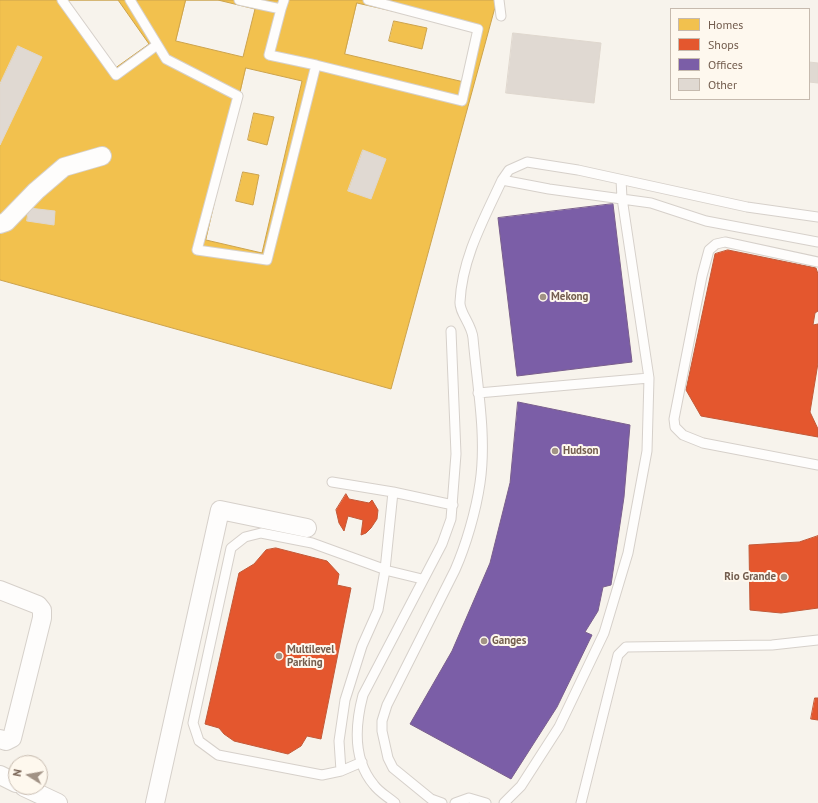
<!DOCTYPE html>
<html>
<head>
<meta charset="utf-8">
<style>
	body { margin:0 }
	#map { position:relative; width:818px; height:803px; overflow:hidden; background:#f7f3ec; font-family:"PT Sans",sans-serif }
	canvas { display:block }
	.legend { position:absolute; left:670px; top:8px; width:140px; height:92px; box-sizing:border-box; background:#fef8ee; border:1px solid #c6baae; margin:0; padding:5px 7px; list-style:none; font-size:12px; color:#735d4e }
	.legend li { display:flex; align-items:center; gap:8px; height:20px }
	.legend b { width:20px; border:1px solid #c6baae }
	.north { position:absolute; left:8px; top:755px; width:40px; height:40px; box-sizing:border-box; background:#fef8ee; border:1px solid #c6baae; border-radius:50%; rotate:281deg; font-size:11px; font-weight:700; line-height:16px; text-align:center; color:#735d4e }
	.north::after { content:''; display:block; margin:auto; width:14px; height:18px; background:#a19285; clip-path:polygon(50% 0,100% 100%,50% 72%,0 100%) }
</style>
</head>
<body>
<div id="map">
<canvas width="818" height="803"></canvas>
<ul class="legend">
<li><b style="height:11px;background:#f2c14e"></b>Homes</li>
<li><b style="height:11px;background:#e4572e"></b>Shops</li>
<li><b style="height:11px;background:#7b5ea7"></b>Offices</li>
<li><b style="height:11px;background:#e0d9d2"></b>Other</li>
</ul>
<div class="north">N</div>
</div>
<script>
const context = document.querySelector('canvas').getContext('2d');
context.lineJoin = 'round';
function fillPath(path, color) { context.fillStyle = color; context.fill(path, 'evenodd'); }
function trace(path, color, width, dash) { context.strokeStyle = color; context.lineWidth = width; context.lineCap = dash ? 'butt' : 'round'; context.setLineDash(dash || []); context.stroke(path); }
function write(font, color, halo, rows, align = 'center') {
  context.font = font + ' "PT Sans",sans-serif'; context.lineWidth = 4; context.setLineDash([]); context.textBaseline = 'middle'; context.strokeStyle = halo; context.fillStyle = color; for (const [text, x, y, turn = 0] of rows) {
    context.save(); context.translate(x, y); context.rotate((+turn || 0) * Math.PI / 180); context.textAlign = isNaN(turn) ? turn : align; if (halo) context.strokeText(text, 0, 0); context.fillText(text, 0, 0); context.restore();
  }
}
const homes = new Path2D(`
	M0 0H497L391 389 0 280Z
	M65 0H118L149 44 114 69Z
	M186 0H218L255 9 243 57 176 41Z
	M357 3 476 30 464 82 345 54ZM394 21 427 28 422 49 389 41Z
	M246 68 302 81 262 253 206 240ZM254 113 274 117 267 145 248 140ZM243 172 259 175 253 205 236 201Z`);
const shops = new Path2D(`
	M728 250 816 268 818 274V311L815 313 813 325 818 324V363L810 412 818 429V437L701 416 686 390 715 254Z
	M346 494 349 499 369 503 372 500 378 510 377 519 371 528 366 533 361 535 363 520 348 516 344 531 339 523 336 510Z
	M818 536V608L781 613 750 610 749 545 799 542Z
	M276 548 327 561 339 574 337 585 351 588 321 739 307 736 301 746 288 754 234 741 224 734 219 728 205 724 239 573 254 564 266 550Z
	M815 698H818V720L811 719Z`);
const offices = new Path2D(`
	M613 204 632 362 517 376 498 218Z
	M518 402 630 425 624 497 611 585 603 587 598 611 585 632 592 635 557 707 511 779 410 724 452 651 490 563 510 483Z`);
const building = new Path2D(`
	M513 33 601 43 594 103 506 93Z
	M18 46 42 57 0 145V84Z
	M809 62 818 63V83L809 82Z
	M363 150 386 159 371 199 348 191Z
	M29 208 55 211 54 225 27 221Z`);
const lane = new Path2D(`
	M62 0 116 75 157 45
	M130 0 166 59 238 96 197 250 267 260 316 65 462 101 478 29 368 0
	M239 0 281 9 284 0
	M499 0 501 16
	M281 9 269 55 316 65
	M621 180 622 198 649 378
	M818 217 747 207 578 170 527 162 509 170 502 180 549 189 651 203 706 221 818 242
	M818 262 725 242 716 244 709 250 702 276 674 419 675 427 683 435 703 443 818 465
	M478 393 649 378 647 451 628 553 604 633 559 727 521 786 504 803
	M332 482 393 492 385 570 378 610 362 646 345 700 339 741 341 771
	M393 492 453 505
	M362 762 341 771 322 775 218 755 199 741 193 723 231 548 245 537 261 533 312 543 389 571 422 579
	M395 803C388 797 379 792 374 785 352 759 355 725 363 695L442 544 451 519 456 454 451 331
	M442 803 431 799 393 768 388 758 382 731V721L387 705 455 570C466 545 476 511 480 483 487 436 477 385 473 338 472 325 459 312 460 302 462 258 484 219 502 180
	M455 803 469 798 486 803
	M581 803 618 655 626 647 772 645 818 640`);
const street = new Path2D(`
	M0 224 6 222 36 191 64 167 102 156
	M0 590 38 605 42 610V618L12 738 6 741 0 739
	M0 775 16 783
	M24 787 58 803
	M155 803 220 510 307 528`);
const markers = [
	[543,297,4,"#a19285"],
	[555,451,4,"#a19285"],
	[784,577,4,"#a19285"],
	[484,641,4,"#a19285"],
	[279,656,4,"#a19285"]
];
const poiNames = [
	["Mekong",551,297],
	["Hudson",563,451],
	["Rio Grande",776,577,"right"],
	["Ganges",492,641],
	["Multilevel",287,650],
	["Parking",287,663]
];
fillPath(homes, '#f2c14e');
trace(homes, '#cca34e', 1);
fillPath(shops, '#e4572e');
trace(shops, '#c25938', 1);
fillPath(offices, '#7b5ea7');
trace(offices, '#795e8c', 1);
fillPath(building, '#e0d9d2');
trace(building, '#dfd7ce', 1);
trace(lane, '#d6d0ca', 11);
trace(street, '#d6d0ca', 20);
trace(lane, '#fefdfc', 9);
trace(street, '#fefdfc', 18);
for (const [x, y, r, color] of markers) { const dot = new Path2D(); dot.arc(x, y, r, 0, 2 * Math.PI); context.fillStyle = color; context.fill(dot); trace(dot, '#fef8ee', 1.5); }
write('bold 11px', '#735d4e', '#fef8ee', poiNames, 'left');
</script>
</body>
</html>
